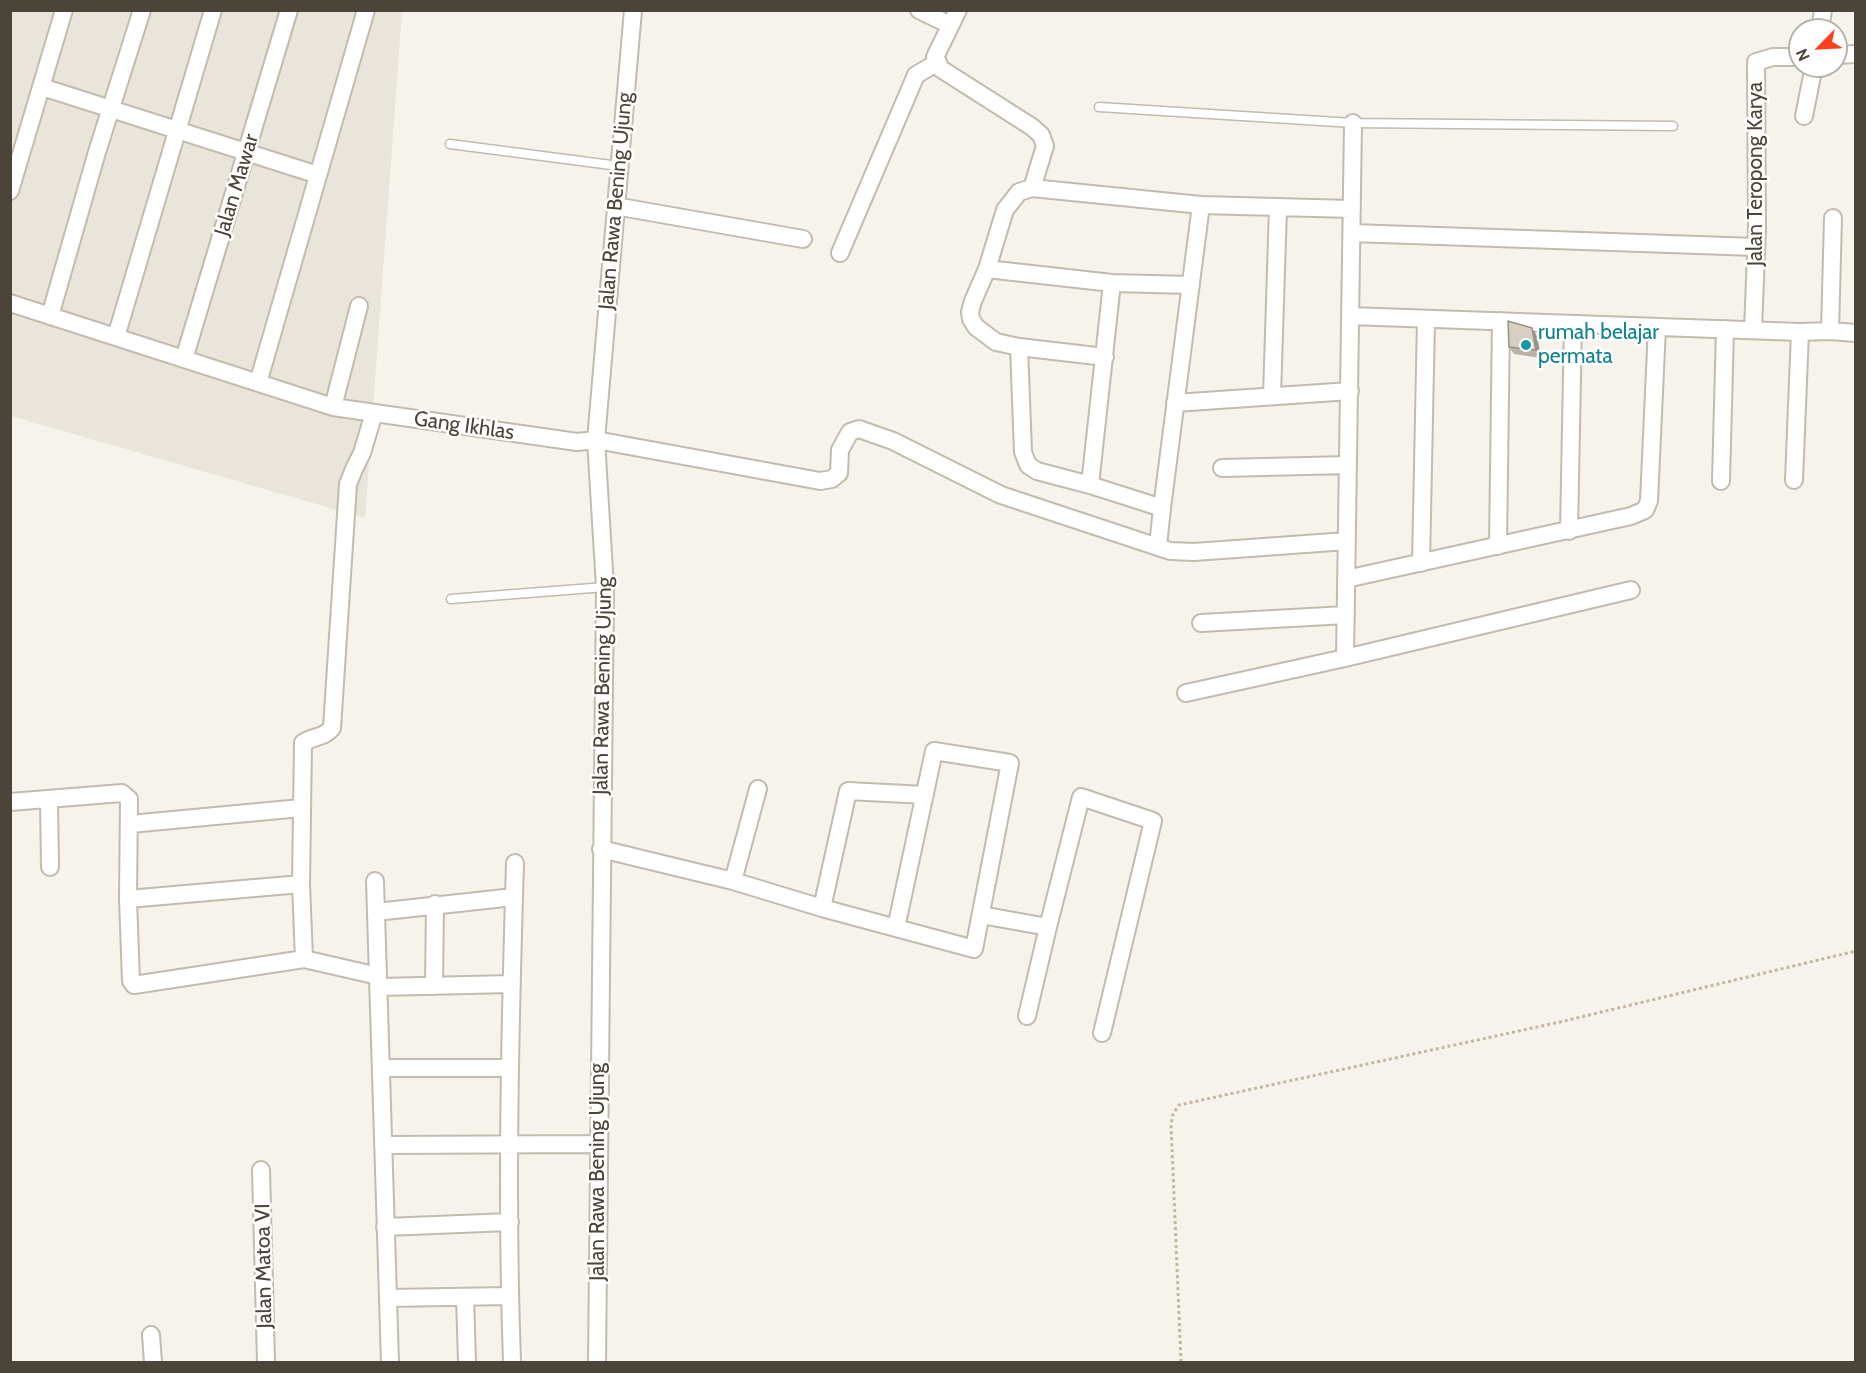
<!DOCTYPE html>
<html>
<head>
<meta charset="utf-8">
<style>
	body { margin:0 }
	#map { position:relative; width:1866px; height:1373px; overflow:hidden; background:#f6f3ec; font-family:Cabin,sans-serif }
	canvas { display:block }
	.frame { position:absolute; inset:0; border:12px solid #4b4439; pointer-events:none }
	.north { position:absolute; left:1788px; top:18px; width:60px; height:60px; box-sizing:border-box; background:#fff; border:2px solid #b7b4b0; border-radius:50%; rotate:246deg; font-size:16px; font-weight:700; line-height:24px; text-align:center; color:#4b4439 }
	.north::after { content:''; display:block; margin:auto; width:21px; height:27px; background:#fc3f1d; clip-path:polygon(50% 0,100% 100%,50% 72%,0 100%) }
</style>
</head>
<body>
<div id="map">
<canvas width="1866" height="1373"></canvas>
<div class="frame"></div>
<div class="north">N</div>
</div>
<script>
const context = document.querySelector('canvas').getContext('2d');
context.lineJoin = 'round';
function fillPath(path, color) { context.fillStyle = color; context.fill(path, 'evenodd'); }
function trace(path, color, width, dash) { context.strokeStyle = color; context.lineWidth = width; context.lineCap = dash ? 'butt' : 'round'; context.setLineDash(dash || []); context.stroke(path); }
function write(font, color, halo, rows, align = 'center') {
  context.font = font + ' Cabin,sans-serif'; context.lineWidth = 5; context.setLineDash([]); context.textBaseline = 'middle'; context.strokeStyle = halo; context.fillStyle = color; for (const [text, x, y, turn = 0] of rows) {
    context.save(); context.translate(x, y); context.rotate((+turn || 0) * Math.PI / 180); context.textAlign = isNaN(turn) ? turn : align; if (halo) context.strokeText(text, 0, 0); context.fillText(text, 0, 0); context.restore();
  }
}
const residential = new Path2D(`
	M10 11H402L365 518 11 416Z`);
const path = new Path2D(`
	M1181 1362 1171 1125 1173 1114 1179 1105 1560 1022 1856 951`);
const lane = new Path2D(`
	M1099 107 1353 123 1673 126
	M450 144 619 166
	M451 599 605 587`);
const street = new Path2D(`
	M919 10 950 25
	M958 10 935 57 941 69 1032 127 1041 135 1045 146 1032 188 1201 205 1352 209
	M1820 30 1823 10
	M1836 55 1856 54
	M42 87 318 175
	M1804 116 1814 66
	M1032 188 1019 192 1005 210 987 269 973 301 970 312 971 319 976 327 996 342 1019 347 1105 357
	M10 191 64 10
	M615 206 803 239
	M1352 233 1756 247
	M840 253 916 75 938 62
	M987 269 1112 283 1191 285
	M10 303 333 407 577 442 596 440 820 481 832 479 839 473 840 450 850 432 859 429 893 441 1001 495 1170 551 1194 552 1347 541
	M50 316 97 152 142 10
	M1350 316 1800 332 1830 331 1856 333
	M1753 330 1757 228 1756 62 1773 57H1800
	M1830 331 1833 218
	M116 337 213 10
	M1019 347 1023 452 1028 465 1037 471 1090 485 1162 508
	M184 359 289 10
	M258 383 366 10
	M1272 396 1278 207
	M1175 403 1350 391
	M333 407 359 306
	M1222 468 1348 465
	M1794 480 1800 332
	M1721 481 1725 329
	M1090 485 1112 283
	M1569 531 1573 324
	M1158 546 1162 508 1201 205
	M1498 546 1501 321
	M1421 563 1426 319
	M1346 579 1631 516 1645 510 1649 501 1657 327
	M1201 623 1346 615
	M1345 658 1353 123
	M1186 693 1345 658 1631 590
	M49 799 50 867
	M10 802 122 793 129 799 128 899 131 981 134 985 304 959 378 976
	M130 824 301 808
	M601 849 733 881 822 908 974 949 1010 763 934 751 896 928
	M375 881 390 1362
	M733 881 758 789
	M128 899 301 884
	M822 908 848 791 925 795
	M376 912 514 897
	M981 915 1048 927 1027 1016
	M1048 927 1081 797 1153 821 1102 1033
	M304 959 301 884 303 743C315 735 322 739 332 728L348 484 354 469 362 453 374 413
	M434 986 435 904
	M378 987 512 984
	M381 1068H509
	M383 1145 598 1144
	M261 1170 266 1362
	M385 1227 510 1222
	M465 1297 467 1362
	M388 1298 510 1296
	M151 1335 153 1362
	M512 1362C506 1196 510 1030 515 863
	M597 1362 605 587 596 440 633 10`);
const wall = new Path2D(`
	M1537 336 1541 358 1514 354 1509 347Z`);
const shadedWall = new Path2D(`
	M1532 328 1537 336 1541 358 1536 350Z`);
const building = new Path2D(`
	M1508 321 1532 328 1536 350 1509 347Z`);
const markers = [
	[1526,345,6,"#0f9aa8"]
];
const streetNames = [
	["Jalan Teropong Karya",1756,174,-90],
	["Jalan Mawar",237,185,-73],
	["Jalan Rawa Bening Ujung",616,201,-85],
	["Gang Ikhlas",464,426,8],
	["Jalan Rawa Bening Ujung",603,686,-89],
	["Jalan Rawa Bening Ujung",598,1172,-90],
	["Jalan Matoa VI",264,1266,-91]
];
const cultureNames = [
	["rumah belajar",1538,333],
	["permata",1538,357]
];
fillPath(residential, '#eae5da');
trace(lane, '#c2bbae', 11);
trace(street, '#c2bbae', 20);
trace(path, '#c4b79f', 3, [3, 3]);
trace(lane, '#fff', 8);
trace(street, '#fff', 16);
fillPath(wall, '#bab2a6');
fillPath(shadedWall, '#979187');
fillPath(building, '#d8cfc1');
trace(building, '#979187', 1.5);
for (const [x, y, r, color] of markers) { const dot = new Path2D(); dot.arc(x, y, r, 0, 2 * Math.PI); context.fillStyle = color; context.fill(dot); trace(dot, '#fff', 2); }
write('21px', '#4b4439', '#fff', streetNames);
write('21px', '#0d838f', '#fff', cultureNames, 'left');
</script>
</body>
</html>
